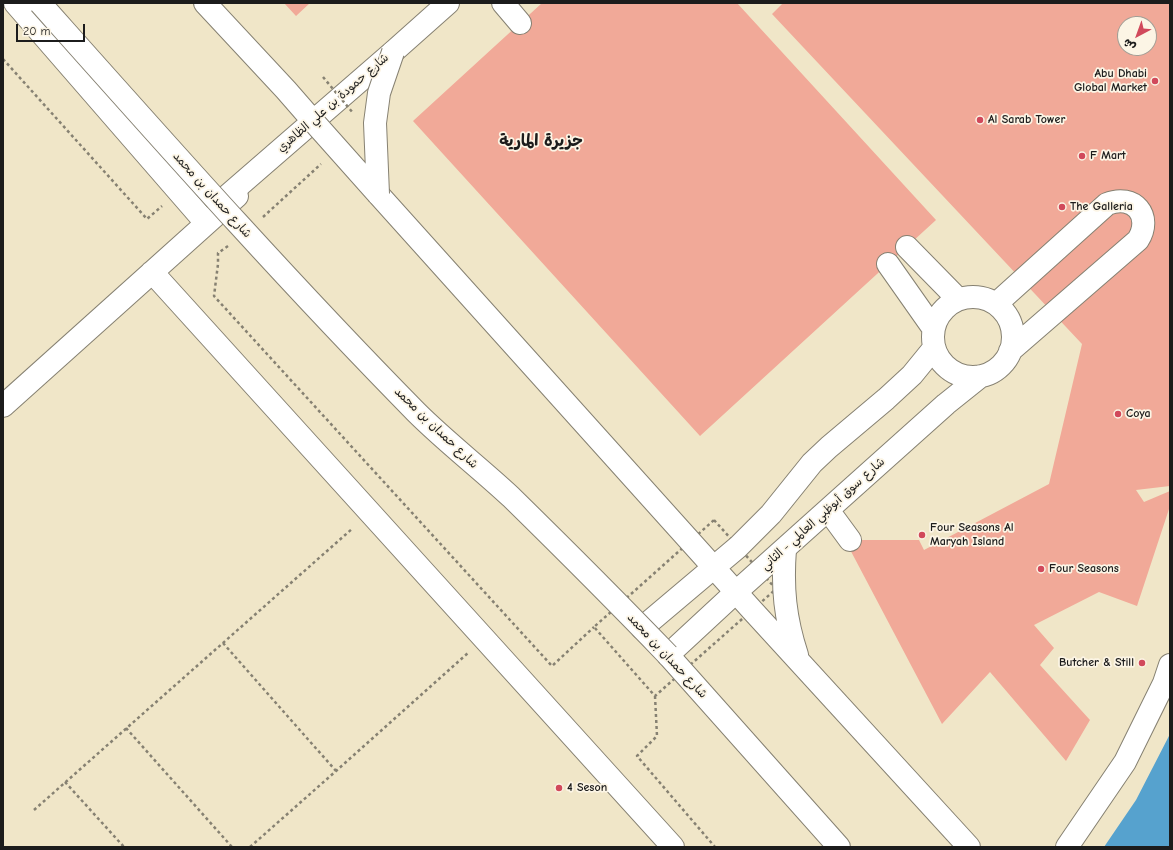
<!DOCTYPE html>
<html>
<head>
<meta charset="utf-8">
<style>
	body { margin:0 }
	#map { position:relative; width:1173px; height:850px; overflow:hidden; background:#f0e6c8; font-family:"Comic Neue","Playpen Sans Arabic",sans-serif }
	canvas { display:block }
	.frame { position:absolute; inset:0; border:4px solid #1c1c1c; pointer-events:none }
	.north { position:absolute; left:1117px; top:16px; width:40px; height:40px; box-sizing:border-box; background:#fcf5e5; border:1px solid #a29e95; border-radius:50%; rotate:221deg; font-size:11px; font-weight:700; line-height:16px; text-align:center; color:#1c1c1c }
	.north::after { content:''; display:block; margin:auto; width:14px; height:18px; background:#d1495b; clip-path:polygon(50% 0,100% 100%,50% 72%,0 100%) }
	.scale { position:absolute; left:16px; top:24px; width:69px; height:18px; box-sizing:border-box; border:2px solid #1c1c1c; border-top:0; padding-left:5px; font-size:12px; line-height:14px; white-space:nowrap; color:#1c1c1c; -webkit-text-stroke:3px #fcf5e5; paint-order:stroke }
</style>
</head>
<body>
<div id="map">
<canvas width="1173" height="850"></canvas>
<div class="frame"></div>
<div class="north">ش</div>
<div class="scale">20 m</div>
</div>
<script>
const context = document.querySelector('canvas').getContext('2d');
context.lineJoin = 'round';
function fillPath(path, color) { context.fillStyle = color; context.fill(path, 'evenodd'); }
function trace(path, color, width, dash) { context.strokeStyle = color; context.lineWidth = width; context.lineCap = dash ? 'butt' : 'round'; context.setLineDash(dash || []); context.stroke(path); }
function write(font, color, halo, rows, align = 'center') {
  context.font = font + ' "Comic Neue","Playpen Sans Arabic",sans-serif'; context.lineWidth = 3.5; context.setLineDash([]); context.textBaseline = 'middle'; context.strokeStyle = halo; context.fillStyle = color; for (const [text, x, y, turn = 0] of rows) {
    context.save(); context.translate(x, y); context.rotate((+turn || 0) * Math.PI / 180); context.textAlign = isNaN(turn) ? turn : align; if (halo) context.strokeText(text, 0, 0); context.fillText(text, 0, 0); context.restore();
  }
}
const water = new Path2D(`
	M1170 734V847H1104L1136 800Z`);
const building = new Path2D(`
	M284 3H310L296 16Z
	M542 3H737L936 220 700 436 413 121Z
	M783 3H1170V486L1136 490 1144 502 1170 491V506L1137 606 1099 592 1034 625 1054 648 1040 665 1090 720 1066 761 990 672 942 724 845 540H919L924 550 1049 484 1082 344 772 14ZM1125 24H1149V48H1125Z`);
const path = new Path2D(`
	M3 59 147 219 162 206
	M714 520 776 589 655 696 594 627Z
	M223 643 336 771
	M655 696 657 736 637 756 715 847
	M126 728 232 847
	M65 782 124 847
	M34 810 353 528
	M250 847 336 771 468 653`);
const minor = new Path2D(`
	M15 3 206 223
	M503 3 520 23
	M907 247 958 299
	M888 264 933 328
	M152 272 673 847
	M933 337a40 40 0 1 1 80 0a40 40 0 1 1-80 0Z
	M996 304 1107 204C1134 193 1153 216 1138 240L1010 351
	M3 406 237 196
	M828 510 850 540
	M642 628 738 547 771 514 812 463 829 447 886 399 912 375 934 348
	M668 655 736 592 946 404 981 376
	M1067 847 1125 762 1164 683 1170 665`);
const major = new Path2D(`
	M205 3 286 90 313 121
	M378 194 752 610 969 847
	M219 203 393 52 448 3
	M785 549C782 588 785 618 797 655
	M668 655 839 847`);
const pathBridge = new Path2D(`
	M323 77 353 113
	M263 217 321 164
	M228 246 218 253V264L214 296 552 666 594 627`);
const majorBridge = new Path2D(`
	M40 3C163 141 286 280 416 412 446 442 480 468 511 497 564 549 617 602 668 655
	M313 121 378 194
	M378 194 375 123 379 93 393 52`);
const markers = [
	[1155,81,4,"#d1495b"],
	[980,120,4,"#d1495b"],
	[1082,156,4,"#d1495b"],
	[1062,207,4,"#d1495b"],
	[1118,414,4,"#d1495b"],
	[922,535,4,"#d1495b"],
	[1041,569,4,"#d1495b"],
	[1142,663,4,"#d1495b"],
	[559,788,4,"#d1495b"]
];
const poiNames = [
	["Abu Dhabi",1147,74,"right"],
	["Global Market",1147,88,"right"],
	["Al Sarab Tower",988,120],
	["F Mart",1090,156],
	["The Galleria",1070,207],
	["Coya",1126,414],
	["Four Seasons Al",930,528],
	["Maryah Island",930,542],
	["Four Seasons",1049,569],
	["Butcher & Still",1134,663,"right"],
	["4 Seson",567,788]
];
const streetNames = [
	["شارع حمودة بن علي الظاهري",333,103,-41],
	["شارع حمدان بن محمد",212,195,48],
	["شارع حمدان بن محمد",436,428,44],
	["شارع سوق أبوظبي العالمي - الثاني",823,514,-42],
	["شارع حمدان بن محمد",667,656,47]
];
const districtNames = [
	["جزيرة المارية",541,141]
];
fillPath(water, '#56a2ce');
fillPath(building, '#f1a998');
trace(minor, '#868172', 24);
trace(major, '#868172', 24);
trace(path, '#868172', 2.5, [3, 3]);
trace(minor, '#fff', 22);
trace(major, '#fff', 22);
trace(majorBridge, '#868172', 24, []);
trace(pathBridge, '#868172', 2.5, [3, 3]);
trace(majorBridge, '#fff', 22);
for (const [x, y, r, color] of markers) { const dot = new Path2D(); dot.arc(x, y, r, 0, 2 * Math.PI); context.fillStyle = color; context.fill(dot); trace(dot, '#fcf5e5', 1.5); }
write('bold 12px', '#1c1c1c', '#fcf5e5', poiNames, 'left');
write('12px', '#1c1c1c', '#fcf5e5', streetNames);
write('bold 16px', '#1c1c1c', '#fcf5e5', districtNames);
</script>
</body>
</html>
